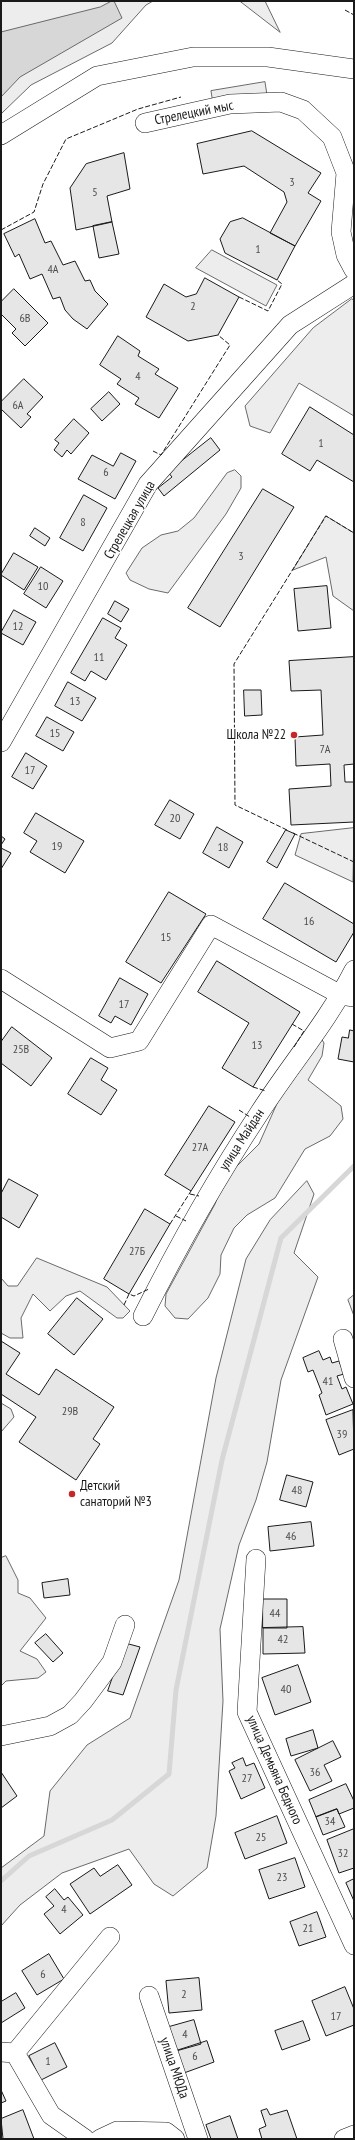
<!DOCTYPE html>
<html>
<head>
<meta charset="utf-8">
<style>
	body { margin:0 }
	#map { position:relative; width:355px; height:2140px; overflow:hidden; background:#fff; font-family:"PT Sans Narrow",sans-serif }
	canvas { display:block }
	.frame { position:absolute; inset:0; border:2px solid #1a1a1a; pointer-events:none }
</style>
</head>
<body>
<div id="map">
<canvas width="355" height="2140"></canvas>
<div class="frame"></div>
</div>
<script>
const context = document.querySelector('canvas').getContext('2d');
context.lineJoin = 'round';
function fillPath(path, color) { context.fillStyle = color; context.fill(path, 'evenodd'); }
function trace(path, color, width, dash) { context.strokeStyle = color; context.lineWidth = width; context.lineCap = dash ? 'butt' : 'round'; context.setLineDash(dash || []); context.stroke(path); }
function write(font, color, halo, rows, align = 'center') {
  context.font = font + ' "PT Sans Narrow",sans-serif'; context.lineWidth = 3; context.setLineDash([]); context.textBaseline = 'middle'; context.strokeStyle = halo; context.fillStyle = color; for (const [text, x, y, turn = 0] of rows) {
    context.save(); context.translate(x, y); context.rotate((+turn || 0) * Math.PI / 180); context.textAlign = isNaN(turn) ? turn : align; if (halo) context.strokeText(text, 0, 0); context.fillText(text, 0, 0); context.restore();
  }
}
const built = new Path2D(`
	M1 1H153L146 5 112 43 31 85 1 114Z
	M240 1H265L280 32Z
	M265 82 267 95 213 104 211 91Z
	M212 250 277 285 266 306 196 268Z
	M352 299 354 300V416L299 383 270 433 250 426 245 406 313 328Z
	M235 470 241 476V488L226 514 168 593 149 589 130 580 126 573 142 548 161 535 178 531 194 518 227 473Z
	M326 516 354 533V611L333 596 326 557 293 570Z
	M354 828 353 882 295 855 301 834Z
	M321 1038 324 1043 322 1056 308 1080 341 1106 343 1119 330 1136 305 1149 275 1198 247 1215 234 1228 221 1255 220 1274 208 1298 188 1319 175 1318 165 1306 166 1294 215 1204 225 1178 259 1144 291 1072Z
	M307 1181 314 1194 294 1253 318 1277 281 1380 267 1462 256 1500 239 1545 220 1629 223 1701 216 1816 207 1868 173 1896 154 1884 129 1849 62 1873 20 1905 1 1926V1868L44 1836 50 1791 87 1745 130 1718 179 1580 216 1378 246 1259 270 1220Z
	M37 1258 107 1287 130 1311 123 1318H117L80 1291 66 1296 50 1311 33 1294 21 1318 23 1338H10L1 1333V1278L8 1286H17Z
	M354 1295V1316L348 1300Z
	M1 1403 11 1409 14 1417 1 1432Z
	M6 1556 18 1580V1593L30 1598 46 1618 20 1651 37 1659 46 1672 38 1678 6 1681 1 1686V1558Z`);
const water = new Path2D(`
	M112 1H114L122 18 20 77 1 97V32L100 7Z`);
const stream = new Path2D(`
	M1 1881 29 1856 112 1820 169 1774 176 1690 222 1460 281 1238 354 1166`);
const building = new Path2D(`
	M252 131 321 173 308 193 321 201 295 246 270 233 287 202 284 192 244 166 203 174 197 144Z
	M124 153 130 189 107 196 112 222 76 230 70 188 86 164Z
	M243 218 295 246 277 280 225 253 220 239 230 222Z
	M35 219 45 243 51 241 63 265 75 261 85 281 90 280 95 291 108 304 87 329 73 319 65 310 60 297 53 299 42 274 30 279 19 254 15 257 4 234Z
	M112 222 119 254 99 258 93 226Z
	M205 278 239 297 218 335 188 341 146 317 164 284 186 297 196 294Z
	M14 289 48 323 25 346 12 333 16 329 1 314V302Z
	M118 336 140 351 138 356 159 369 155 374 178 388 159 418 135 404 139 398 117 384 121 379 100 365Z
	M24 379 43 397 27 414 31 417 21 428 1 409V402Z
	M109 392 120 404 102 421 91 409Z
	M310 407 354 435V482L317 460 310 471 282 454Z
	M74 419 89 433 71 454 67 450 62 457 54 450 59 443 55 440Z
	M211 438 220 450 164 496 158 488 172 477 168 472Z
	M121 453 136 461 115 499 78 479 92 455 113 466Z
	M263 489 294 507 220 627 188 608Z
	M84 495 107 508 83 551 60 538Z
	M35 528 50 538 45 546 30 536Z
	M14 553 38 567 24 590 1 575Z
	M41 567 63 581 46 608 24 594Z
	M327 586 331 628 298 631 294 589Z
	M115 601 129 609 121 622 108 614Z
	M14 610 36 622 23 645 1 633Z
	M103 618 121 628 115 638 127 645 106 680 91 671 85 681 71 673Z
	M354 657V764L344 765 345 782H354V822L291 825 289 789 331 786 330 764 296 766 295 737 323 735 321 690 291 691 289 661Z
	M68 682 96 698 82 721 55 706Z
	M244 690H261L262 715 245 716Z
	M47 717 74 732 63 751 36 736Z
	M26 753 47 766 33 789 12 777Z
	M170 800 194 814 180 839 155 825Z
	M36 813 84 841 65 873 30 852 37 841 24 833Z
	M217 827 243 842 229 868 203 853Z
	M286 830 295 834 277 868 267 862Z
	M1 836 5 839 1 845Z
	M1 848 11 853 1 869Z
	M285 883 354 924V932L336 962 263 919Z
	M169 892 206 914 161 983 126 962Z
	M217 961 300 1012 253 1087 222 1068 249 1023 198 992Z
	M120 978 148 994 131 1025 115 1016 111 1023 99 1016Z
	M12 1027 52 1058 31 1086 1 1063V1042Z
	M350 1030 354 1031V1062L338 1059 342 1037 348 1038Z
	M91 1058 108 1068 101 1080 117 1090 101 1115 68 1094Z
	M209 1106 235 1122 191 1191 165 1175Z
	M9 1179 38 1195 19 1228 1 1217V1194Z
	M145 1209 170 1224 129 1294 104 1279Z
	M77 1298 103 1319 74 1355 48 1334Z
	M1 1341 20 1353 6 1374 39 1395 56 1369 114 1407 93 1439 100 1444 76 1480 19 1442 36 1417 1 1394Z
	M319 1351 323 1360 330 1357 332 1363 339 1361 344 1374 337 1376 342 1389 346 1387 353 1404 326 1415 319 1395 322 1393 313 1370 308 1372 303 1358Z
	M353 1410 354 1449 339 1455 326 1420Z
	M287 1475 313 1482 306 1507 280 1500Z
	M311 1522 314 1546 270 1551 268 1527Z
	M68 1579 70 1595 44 1598 42 1583Z
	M263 1599H287V1628H263Z
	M303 1627 305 1653 263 1654V1628Z
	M46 1634 63 1653 53 1662 35 1643Z
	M125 1643 140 1647 123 1695 108 1691Z
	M298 1665 311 1702 275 1715 262 1678Z
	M313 1730 318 1748 291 1756 286 1739Z
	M333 1741 341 1757 324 1765 332 1781 310 1791 295 1760Z
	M243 1758 246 1766 254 1763 265 1788 241 1799 229 1771 235 1768 232 1763Z
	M1 1772 17 1796 1 1808Z
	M346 1784 354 1801V1808L339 1814 337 1809 316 1817 309 1800Z
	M337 1809 345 1827 323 1835 316 1817Z
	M277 1816 287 1843 245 1859 235 1833Z
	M354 1829V1868L339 1873 327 1840Z
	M295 1858 305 1887 269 1899 259 1870Z
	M118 1865 132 1885 90 1914 70 1884 94 1868 100 1876Z
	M354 1879V1901L346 1883Z
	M55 1889 64 1900 68 1897 83 1915 60 1934 44 1914 54 1906 46 1897Z
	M317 1912 326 1937 299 1946 290 1922Z
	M49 1954 64 1979 37 1995 22 1971Z
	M199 1978 202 2010 169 2013 166 1981Z
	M345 1987 354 2009V2025L326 2036 312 2001Z
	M16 1993 25 2008 1 2023V2002Z
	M194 2020 201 2044 176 2051 169 2027Z
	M303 2021 310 2040 282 2050 275 2031Z
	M207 2041 214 2062 184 2073 176 2051Z
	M55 2043 67 2067 41 2080 29 2056Z
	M1 2090 6 2101 1 2103Z
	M267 2109 270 2115 287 2110 297 2139H262L259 2129 266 2126 261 2111Z
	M23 2110 34 2139H3L1 2119Z
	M230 2116 238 2139H211L206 2125Z`);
const minor = new Path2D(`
	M145 123 230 104 281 102 303 110 332 137 346 173 341 232 346 255 354 270
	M1 135 97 76 193 57H268L354 69
	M1 742 148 484 290 325 354 284
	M1 979 110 1048 139 1041 211 925 341 995 354 997
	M143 1316C178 1246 217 1177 260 1112 291 1064 328 1021 354 970
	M343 1339 354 1378
	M256 1559 247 1712 354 1945
	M1 1736 50 1726 70 1715 83 1701 112 1662 125 1625
	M149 1996 198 2139
	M1 2052 15 2053 51 2115 85 2139
	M15 2053 110 1937
	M100 2139 117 2131 166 2132 175 2139
	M344 2139 354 2135`);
const fence = new Path2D(`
	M345 10 354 15
	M1 230 34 212 43 184 66 139 138 109 181 97
	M239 297 268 311 282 284 277 280
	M153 451 161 455 230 345 218 335
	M287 830 235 805 234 664 326 516 354 533
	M293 833 354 862
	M292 1024 304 1031 294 1047
	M253 1087 266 1091
	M239 1110 250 1117
	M190 1194 199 1196
	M176 1216 186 1221
	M170 1224 191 1191
	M124 1305 129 1294 134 1296 149 1289`);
const markers = [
	[294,735,4,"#c62828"],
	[72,1494,4,"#c62828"]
];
const numberNames = [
	["3",292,183],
	["5",95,193],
	["1",258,250],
	["4А",53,270],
	["2",193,307],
	["6В",25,319],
	["4",138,377],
	["6А",18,406],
	["1",321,444],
	["6",106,473],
	["8",83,523],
	["3",241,557],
	["10",43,587],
	["12",18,627],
	["11",99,658],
	["13",75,702],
	["15",55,734],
	["7А",325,750],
	["17",30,771],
	["20",175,819],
	["19",57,847],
	["18",223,848],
	["16",309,922],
	["15",166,938],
	["17",124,1005],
	["13",257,1046],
	["25В",21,1050],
	["27А",200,1148],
	["27Б",137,1252],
	["41",328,1382],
	["29В",70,1412],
	["39",342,1435],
	["48",297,1491],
	["46",291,1537],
	["44",275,1614],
	["42",283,1640],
	["40",286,1690],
	["36",315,1773],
	["27",247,1779],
	["34",330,1822],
	["25",261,1838],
	["32",343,1854],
	["23",282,1878],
	["4",64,1910],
	["21",308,1929],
	["6",43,1975],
	["2",184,1995],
	["17",336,2017],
	["4",185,2035],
	["6",195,2057],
	["1",48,2062]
];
const streetNames = [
	["Стрелецкий мыс",194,113,-11],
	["Стрелецкая улица",130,520,-60],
	["улица Майдан",242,1140,-57],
	["улица Демьяна Бедного",274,1770,66],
	["улица МЮДа",174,2068,71]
];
const poiNames = [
	["Школа №22",286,735],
	["Детский",80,1486,"left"],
	["санаторий №3",80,1502,"left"]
];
fillPath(built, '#ededed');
trace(built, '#6a6a6a', 1);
fillPath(water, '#d7d7d7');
trace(water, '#6a6a6a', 1);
trace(stream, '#d7d7d7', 5);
fillPath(building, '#e6e6e6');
trace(building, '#1a1a1a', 1);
trace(minor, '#1a1a1a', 20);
trace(minor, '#fff', 19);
trace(fence, '#1a1a1a', 1, [5, 2]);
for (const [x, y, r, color] of markers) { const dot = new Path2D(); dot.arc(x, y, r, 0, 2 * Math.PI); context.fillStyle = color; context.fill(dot); trace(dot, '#fff', 1.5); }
write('12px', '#4d4d4d', null, numberNames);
write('14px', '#1a1a1a', '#fff', streetNames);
write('14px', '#1a1a1a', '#fff', poiNames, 'right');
</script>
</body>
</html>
